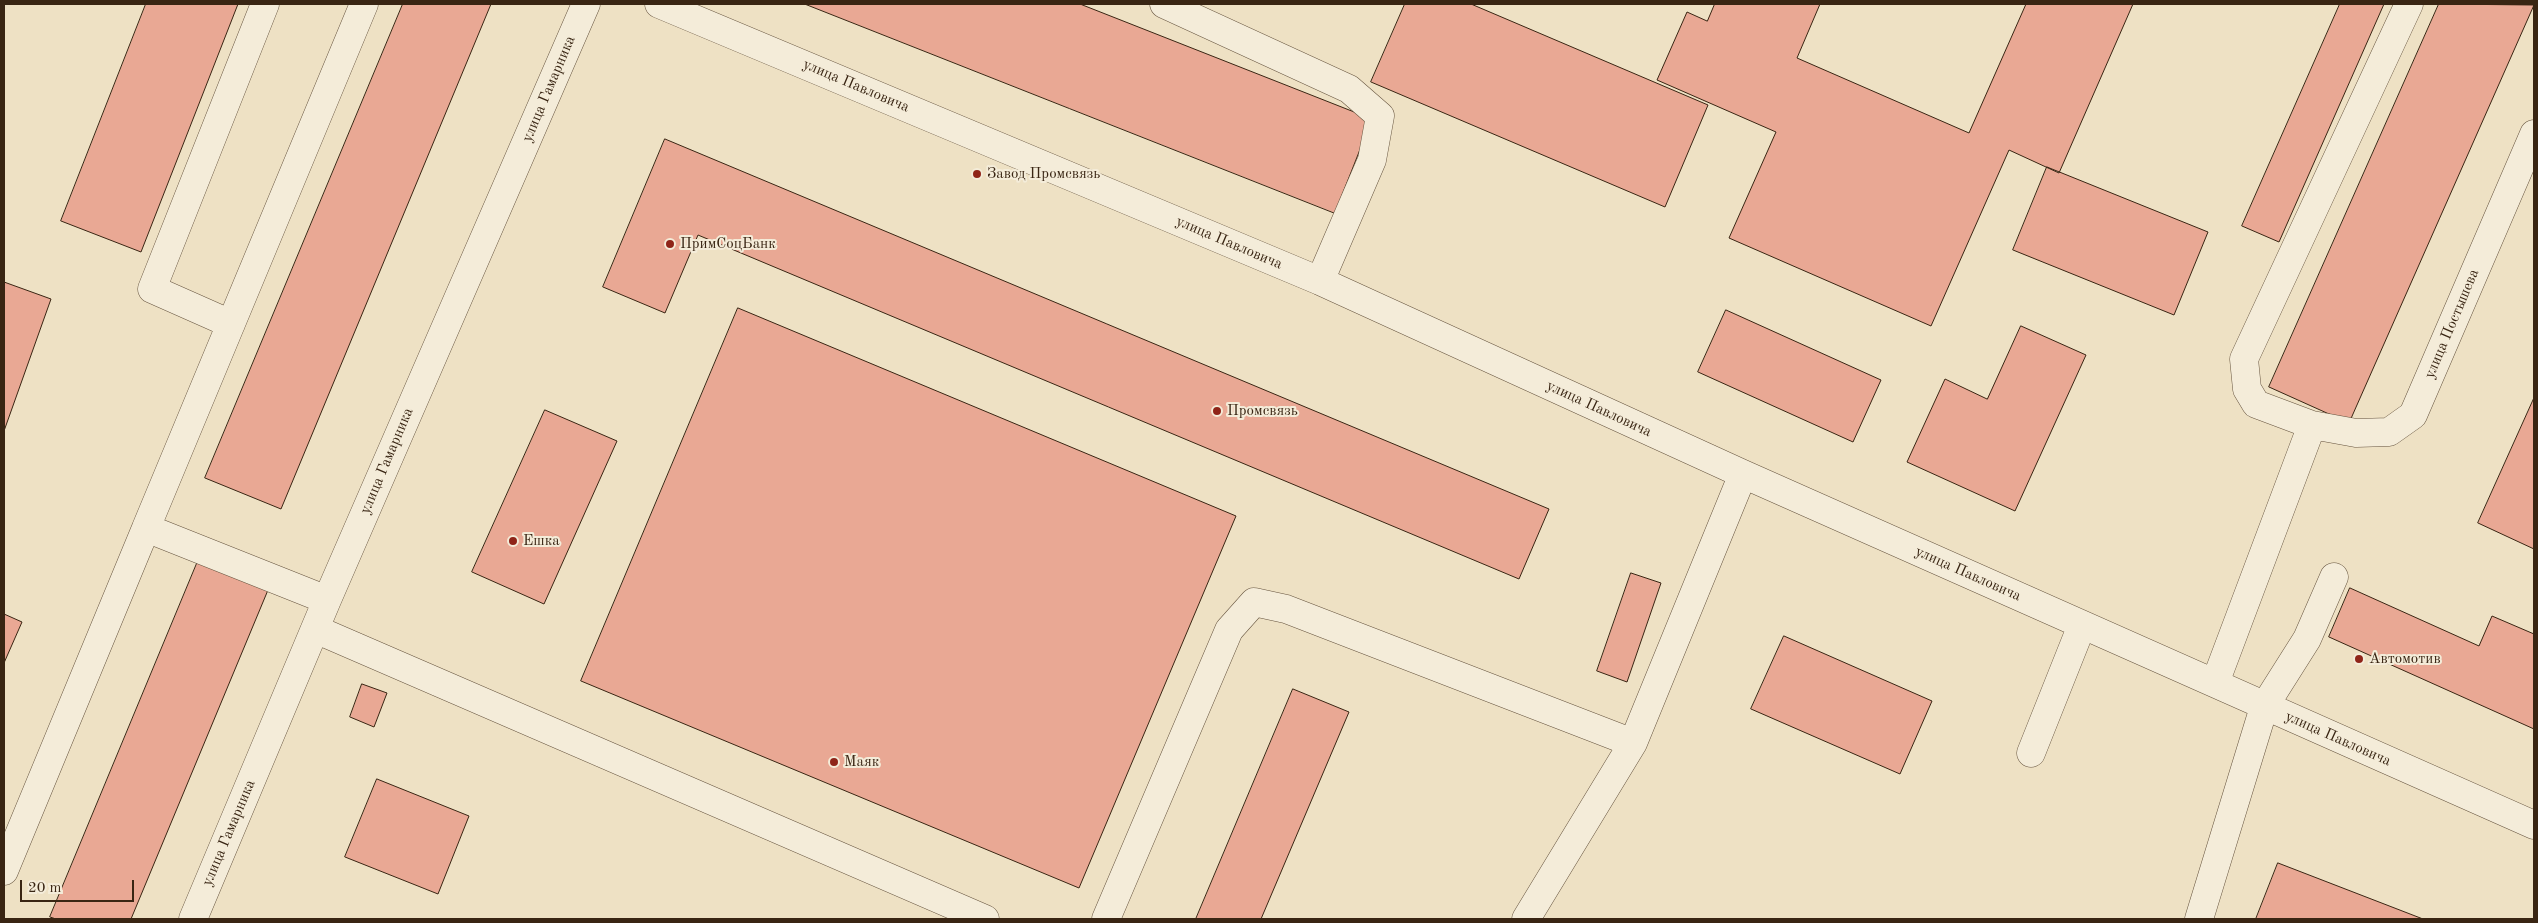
<!DOCTYPE html>
<html>
<head>
<meta charset="utf-8">
<style>
	body { margin:0 }
	#map { position:relative; width:2538px; height:923px; overflow:hidden; background:#eee1c4; font-family:"Old Standard TT",serif }
	canvas { display:block }
	.frame { position:absolute; inset:0; border:5px solid #392513; pointer-events:none }
	.scale { position:absolute; left:20px; top:880px; width:114px; height:22px; box-sizing:border-box; border:2px solid #392513; border-top:0; padding-left:6px; font-size:15px; line-height:18px; white-space:nowrap; color:#392513; -webkit-text-stroke:4px #f4ecd9; paint-order:stroke }
</style>
</head>
<body>
<div id="map">
<canvas width="2538" height="923"></canvas>
<div class="frame"></div>
<div class="scale">20 m</div>
</div>
<script>
const context = document.querySelector('canvas').getContext('2d');
context.lineJoin = 'round';
function fillPath(path, color) { context.fillStyle = color; context.fill(path, 'evenodd'); }
function trace(path, color, width, dash) { context.strokeStyle = color; context.lineWidth = width; context.lineCap = dash ? 'butt' : 'round'; context.setLineDash(dash || []); context.stroke(path); }
function write(font, color, halo, rows, align = 'center') {
  context.font = font + ' "Old Standard TT",serif'; context.lineWidth = 4; context.setLineDash([]); context.textBaseline = 'middle'; context.strokeStyle = halo; context.fillStyle = color; for (const [text, x, y, turn = 0] of rows) {
    context.save(); context.translate(x, y); context.rotate((+turn || 0) * Math.PI / 180); context.textAlign = isNaN(turn) ? turn : align; if (halo) context.strokeText(text, 0, 0); context.fillText(text, 0, 0); context.restore();
  }
}
const building = new Path2D(`
	M146 4H238L141 252 61 221Z
	M403 4H491L281 509 205 478Z
	M805 4H1080L1372 119 1335 213Z
	M1405 4H1471L1708 105 1665 207 1371 82Z
	M1715 4H1820L1797 58 1969 133 2026 4H2133L2059 173 2009 150 1931 326 1729 238 1776 132 1657 80 1687 12 1707 21Z
	M2340 4H2384L2279 242 2242 226Z
	M2439 4 2534 5 2349 423 2269 387Z
	M665 139 1549 509 1519 579 698 235 665 313 603 287Z
	M2047 167 2208 232 2174 315 2013 250Z
	M4 282 51 299 4 431Z
	M738 308 1236 516 1079 888 581 681Z
	M1726 310 1881 380 1853 442 1698 372Z
	M2021 326 2086 355 2015 511 1907 462 1945 379 1987 399Z
	M2534 398V549L2478 523Z
	M545 410 617 441 544 604 472 572Z
	M198 561 268 590 131 919H56L50 917Z
	M1631 573 1661 583 1627 682 1597 671Z
	M2350 588 2479 646 2492 616 2534 634V729L2329 637Z
	M4 614 22 622 4 663Z
	M1784 636 1932 701 1900 774 1751 709Z
	M362 684 387 693 374 727 350 717Z
	M1293 689 1349 712 1261 919H1196Z
	M377 779 469 816 438 894 345 857Z
	M2278 863 2423 919H2256Z`);
const minor = new Path2D(`
	M659 4 1320 281 1743 474 2534 825
	M1164 4 1349 89 1380 116 1372 160 1320 281
	M231 324 152 289 265 4
	M2312 425 2356 433 2389 432 2413 415 2534 134
	M146 528 364 4
	M315 629 985 919
	M2215 683 2312 425 2256 404 2247 389 2244 359 2409 4
	M2031 753 2082 625
	M4 871 146 528 327 600
	M193 919 327 600 586 4
	M1106 919 1229 630 1254 602 1286 609 1633 743
	M1526 919 1633 743 1743 474
	M2199 919 2264 707 2307 639 2334 577`);
const markers = [
	[977,174,5,"#8f2418"],
	[670,244,5,"#8f2418"],
	[1217,411,5,"#8f2418"],
	[513,541,5,"#8f2418"],
	[2359,659,5,"#8f2418"],
	[834,762,5,"#8f2418"]
];
const streetNames = [
	["улица Павловича",856,86,23],
	["улица Гамарника",549,89,-67],
	["улица Павловича",1229,243,23],
	["улица Постышева",2452,324,-67],
	["улица Павловича",1599,409,25],
	["улица Гамарника",387,461,-67],
	["улица Павловича",1968,574,24],
	["улица Павловича",2338,739,24],
	["улица Гамарника",229,833,-67]
];
const poiNames = [
	["Завод Промсвязь",987,174],
	["ПримСоцБанк",680,244],
	["Промсвязь",1227,411],
	["Ешка",523,541],
	["Автомотив",2369,659],
	["Маяк",844,762]
];
fillPath(building, '#e9a894');
trace(building, '#392513', 1);
trace(minor, '#66543f', 29);
trace(minor, '#f4ecd9', 28);
for (const [x, y, r, color] of markers) { const dot = new Path2D(); dot.arc(x, y, r, 0, 2 * Math.PI); context.fillStyle = color; context.fill(dot); trace(dot, '#f4ecd9', 2); }
write('15px', '#392513', '#f4ecd9', streetNames);
write('15px', '#392513', '#f4ecd9', poiNames, 'left');
</script>
</body>
</html>
